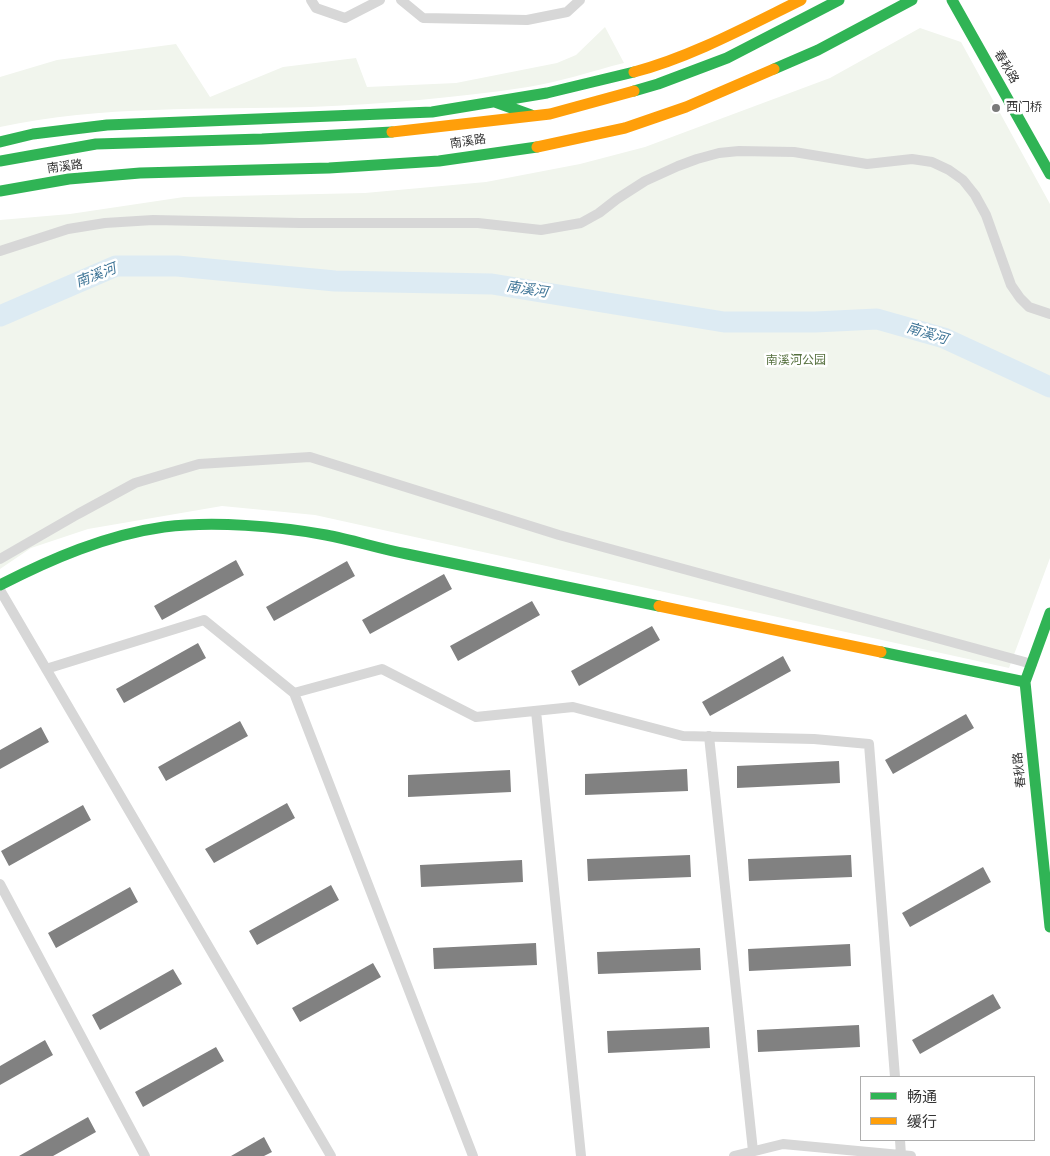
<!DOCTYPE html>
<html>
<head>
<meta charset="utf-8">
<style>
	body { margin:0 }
	#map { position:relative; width:1050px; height:1156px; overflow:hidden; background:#fff; font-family:"Archivo Narrow","Noto Sans SC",sans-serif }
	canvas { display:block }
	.legend { position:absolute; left:860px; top:1076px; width:175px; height:65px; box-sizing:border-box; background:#fff; border:1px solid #adadad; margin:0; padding:6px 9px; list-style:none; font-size:15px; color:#333 }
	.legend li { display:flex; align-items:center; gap:10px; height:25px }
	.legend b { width:25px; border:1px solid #adadad }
</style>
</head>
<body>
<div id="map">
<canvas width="1050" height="1156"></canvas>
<ul class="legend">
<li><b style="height:6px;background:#30b455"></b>畅通</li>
<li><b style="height:6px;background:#ff9f0a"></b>缓行</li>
</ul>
</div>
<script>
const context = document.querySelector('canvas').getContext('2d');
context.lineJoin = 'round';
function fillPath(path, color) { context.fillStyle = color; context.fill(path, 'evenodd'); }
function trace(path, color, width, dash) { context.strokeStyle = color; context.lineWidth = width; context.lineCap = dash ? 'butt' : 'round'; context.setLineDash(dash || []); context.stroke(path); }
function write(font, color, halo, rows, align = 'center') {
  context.font = font + ' "Archivo Narrow","Noto Sans SC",sans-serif'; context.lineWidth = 5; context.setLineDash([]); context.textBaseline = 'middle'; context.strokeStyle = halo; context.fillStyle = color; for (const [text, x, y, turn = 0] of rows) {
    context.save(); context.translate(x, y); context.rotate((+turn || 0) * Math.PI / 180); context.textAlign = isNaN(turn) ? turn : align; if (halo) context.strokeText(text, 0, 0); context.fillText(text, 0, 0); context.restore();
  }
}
const green = new Path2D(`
	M605 27 624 63C592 71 560 82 528 87 456 98 383 104 310 107 206 110 102 105 0 127V77L57 60 176 44 210 97 283 67 356 58 367 87 456 83 557 63 576 55Z
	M920 28 961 42 1050 204V558L1009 668 315 515 222 506 88 529 31 548 0 569V220L70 214 184 197 365 193 486 182 580 164 645 147 830 78Z`);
const river = new Path2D(`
	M0 316 116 266H177L335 281 492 284 724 322H815L877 319 944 338 1050 387`);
const building = new Path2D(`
	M236 560 244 575 162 620 154 606Z
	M347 561 355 576 274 621 266 607Z
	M444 574 452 589 370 634 362 620Z
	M532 601 540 615 458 661 450 646Z
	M652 626 660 640 579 686 571 671Z
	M198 643 206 658 124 703 116 689Z
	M783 656 791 671 710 716 702 702Z
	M966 714 974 728 893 774 885 760Z
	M240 721 248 736 166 781 158 767Z
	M41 727 49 742 0 769V750Z
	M839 761 840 783 737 788V766Z
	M687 769 688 791 585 795V774Z
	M510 770 511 792 408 797V775Z
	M287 803 295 818 214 863 205 849Z
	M83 805 91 820 9 866 1 851Z
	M690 855 691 877 588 881 587 859Z
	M851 855 852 877 749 881 748 859Z
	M522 860 523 882 421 887 420 865Z
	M983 867 991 882 910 927 902 913Z
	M331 885 339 900 257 945 249 931Z
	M130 887 138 902 56 948 48 933Z
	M536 943 537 965 434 969 433 948Z
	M850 944 851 966 749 971 748 949Z
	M700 948 701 970 598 974 597 952Z
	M373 963 381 977 300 1022 292 1008Z
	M173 969 182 984 100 1030 92 1015Z
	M993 994 1001 1008 920 1054 912 1040Z
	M859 1025 860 1047 758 1052 757 1030Z
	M709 1027 710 1048 608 1053 607 1031Z
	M45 1040 53 1055 0 1085V1066Z
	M216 1047 224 1061 143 1107 135 1092Z
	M88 1117 96 1132 53 1156H19Z
	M264 1137 272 1152 264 1156H231Z`);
const street = new Path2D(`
	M311 0 316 8 345 18 380 0
	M401 0 423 18 527 20 567 12 580 0
	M0 251 68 229 105 223 153 220 300 223H478L541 230 581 223 599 213 617 199 645 181 678 166 697 159 719 153 739 151 794 152 867 164 912 159 932 162 949 170 963 180 975 195 986 215 1011 285 1020 298 1029 307 1050 314
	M0 559 78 514 135 483 199 464 310 457 559 535 1032 664
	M0 590 331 1156
	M46 669 204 620 294 693 382 669 476 717 573 707 683 736 814 739 869 744 895 1077
	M294 693 473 1156
	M536 711 581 1156
	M709 736 753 1151
	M0 884 145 1156
	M900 1140 901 1155
	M734 1156 783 1144 911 1156`);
const fast = new Path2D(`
	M952 0 1050 174
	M774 69 818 50 912 0
	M634 91 658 84 727 58 839 0
	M495 102 531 115
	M0 142 33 134 107 125 432 112 547 93 634 72
	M0 161 96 144 262 139 392 132
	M0 191 69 179 140 173 329 168 439 161 537 147
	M0 585C51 559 106 535 164 527 213 521 278 526 326 535 353 540 380 549 407 554 491 572 575 589 659 606
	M1050 613 1025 682 1050 927
	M881 652 1025 682`);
const slow = new Path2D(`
	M634 72C691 57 748 26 801 0
	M392 132 550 114 634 91
	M537 147 625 128 686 107 774 69
	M659 606 881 652`);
const markers = [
	[996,108,5,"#7a7a7a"]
];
const streetNames = [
	["春秋路",1006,67,60],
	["南溪路",468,142,-8],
	["南溪路",65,167,-7],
	["春秋路",1020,770,-96]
];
const poiNames = [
	["西门桥",1006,108]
];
const parkNames = [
	["南溪河公园",796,361]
];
const waterNames = [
	["南溪河",96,276,-21],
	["南溪河",527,290,9],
	["南溪河",927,334,17]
];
fillPath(green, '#f1f5ed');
trace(river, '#ddebf3', 21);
fillPath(building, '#818181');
trace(street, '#d7d7d7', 10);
trace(fast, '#30b455', 11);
trace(slow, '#ff9f0a', 11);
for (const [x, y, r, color] of markers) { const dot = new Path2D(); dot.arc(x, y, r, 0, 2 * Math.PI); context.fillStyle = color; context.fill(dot); trace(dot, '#fff', 2); }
write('12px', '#333', '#fff', streetNames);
write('12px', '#333', '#fff', poiNames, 'left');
write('12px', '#56703f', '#fff', parkNames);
write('italic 14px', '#3f7597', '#fff', waterNames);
</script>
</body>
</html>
